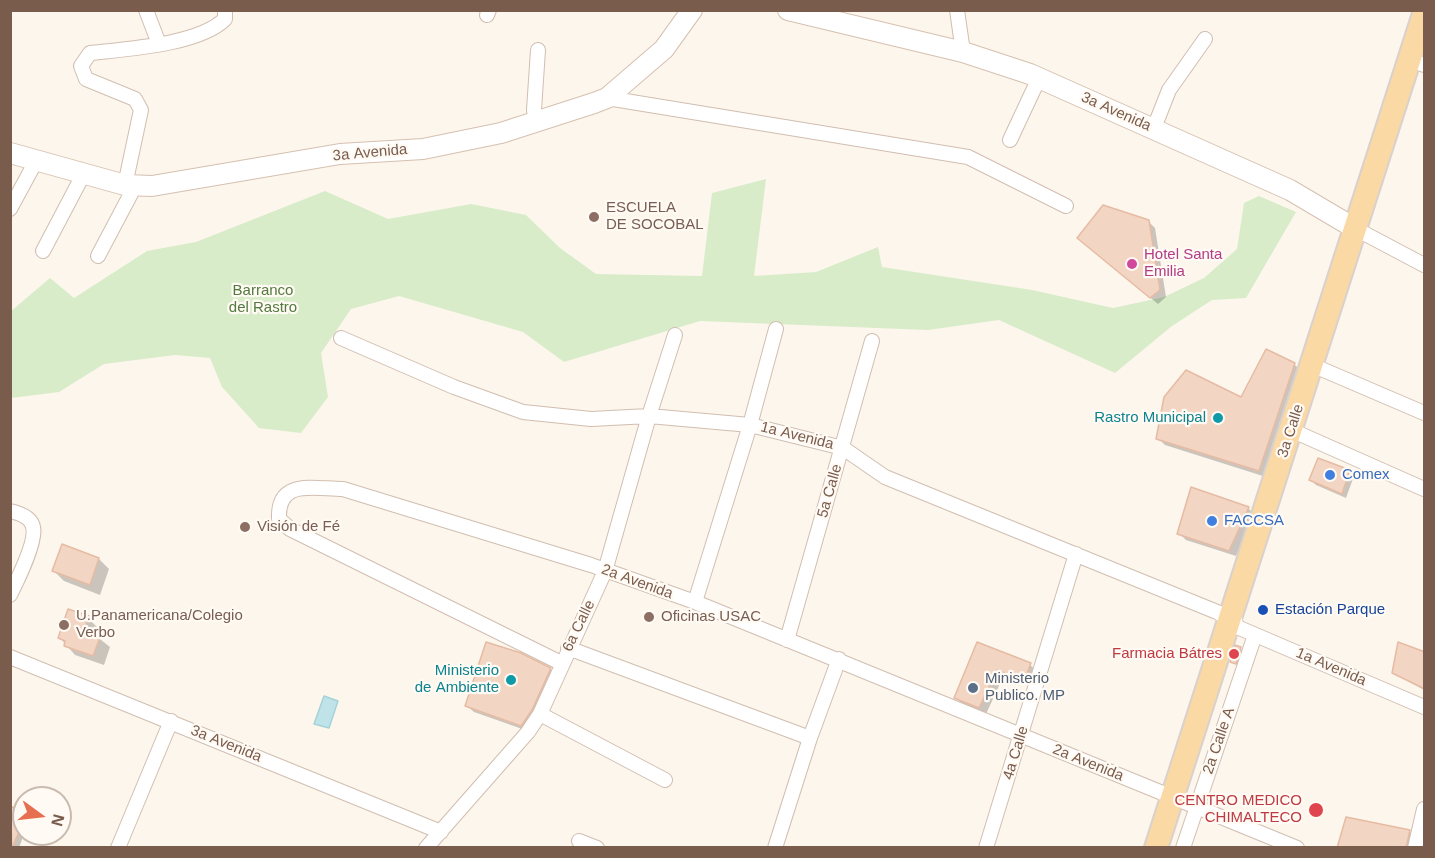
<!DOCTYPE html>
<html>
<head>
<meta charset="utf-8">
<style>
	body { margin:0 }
	#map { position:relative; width:1435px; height:858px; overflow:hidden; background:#fdf6ec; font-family:Helvetica,sans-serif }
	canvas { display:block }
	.frame { position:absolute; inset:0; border:12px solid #7a5c4d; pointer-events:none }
	.north { position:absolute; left:12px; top:786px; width:60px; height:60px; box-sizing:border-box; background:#fffaf3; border:2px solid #cabbb1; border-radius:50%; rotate:105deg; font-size:16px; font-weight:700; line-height:24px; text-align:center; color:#7a5c4d }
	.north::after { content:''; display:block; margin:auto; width:21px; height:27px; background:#e76f51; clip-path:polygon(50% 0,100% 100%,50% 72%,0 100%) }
</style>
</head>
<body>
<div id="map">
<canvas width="1435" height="858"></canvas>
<div class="frame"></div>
<div class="north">N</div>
</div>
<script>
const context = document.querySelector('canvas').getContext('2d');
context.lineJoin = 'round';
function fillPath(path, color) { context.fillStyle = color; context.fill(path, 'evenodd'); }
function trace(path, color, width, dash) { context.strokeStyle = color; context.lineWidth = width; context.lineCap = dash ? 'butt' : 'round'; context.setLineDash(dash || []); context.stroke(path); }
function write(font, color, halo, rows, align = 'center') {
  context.font = font + ' Helvetica,sans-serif'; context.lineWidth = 4.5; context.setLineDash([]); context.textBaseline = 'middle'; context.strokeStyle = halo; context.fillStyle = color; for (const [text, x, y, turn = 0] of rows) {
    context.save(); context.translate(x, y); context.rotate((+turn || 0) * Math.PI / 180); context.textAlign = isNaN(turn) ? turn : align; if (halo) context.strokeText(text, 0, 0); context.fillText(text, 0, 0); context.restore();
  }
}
const green = new Path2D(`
	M766 179 754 276 816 272 878 247 882 267 1032 290 1113 308 1164 297 1204 278 1237 249 1244 203 1259 196 1296 212 1246 298 1212 300 1172 326 1115 373 999 320 928 330 700 321 564 362 523 332 399 296 351 309 321 353 328 397 301 433 259 428 222 387 210 358 175 355 104 364 59 392 11 398 10 312 50 278 74 298 147 251 196 242 325 191 388 219 471 204 526 215 560 248 596 274 702 276 712 193Z`);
const water = new Path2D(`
	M324 696 338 701 329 728 314 724Z`);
const shadow = new Path2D(`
	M1148 221 1155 228 1166 297 1158 304 1085 244Z
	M1294 364 1301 371 1266 477 1165 445 1158 438 1242 399Z
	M1349 472 1354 476 1346 498 1316 485 1311 480Z
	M1192 489 1249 509 1255 515 1236 556 1186 540 1179 533Z
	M99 559 109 569 100 595 64 581 54 571Z
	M88 618 98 628 95 635 110 647 104 665 75 655 60 638Z
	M977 644 1030 665 1037 671 1031 686 1004 675 986 714 963 704 956 698Z
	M1236 647 1244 651 1239 666 1232 661Z
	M1424 653V690L1393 673Z
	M550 669 557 676 528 731 474 712 467 706Z
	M10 808 24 814V834L19 848H10Z
	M1409 831 1416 838 1414 848H1339Z`);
const building = new Path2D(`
	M1103 205 1149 220 1160 290 1150 298 1077 238Z
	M1266 349 1295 363 1259 471 1156 439 1164 397 1186 370 1241 397Z
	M1318 458 1350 470 1342 494 1309 480Z
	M1191 487 1249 507 1229 551 1177 534Z
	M62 544 99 558 90 585 52 571Z
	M68 609 89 616 84 630 101 635 93 656 64 646 65 641 58 638Z
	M486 642 521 653 551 668 532 710 521 726 465 706Z
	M977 642 1031 663 1024 681 997 670 979 708 954 698Z
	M1398 642 1425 652V689L1392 673Z
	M1235 645 1241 647 1236 664 1230 662Z
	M10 806 24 812V820L12 848Z
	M1346 817 1410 830 1406 848H1337Z`);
const minor = new Path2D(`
	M146 10 159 44
	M957 10 963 52
	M487 15 489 10
	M1410 60 1424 65
	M607 98 968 157 1066 206
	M536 122 534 110 538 50
	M1154 128 1169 90 1205 39
	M1010 140 1039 78
	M125 185 141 110 135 99 86 79 81 66 90 53C125 49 199 45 225 19V10
	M10 209 36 161
	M1356 229 1424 265
	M43 251 83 175
	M98 256 135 186
	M341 338 454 387 523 412 591 419 649 416 750 425 843 448 885 477 1217 612 1230 620
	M1312 365 1424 413
	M1291 430 1424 489
	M10 511C19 513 31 517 33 527 37 541 17 581 10 595
	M695 602 750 425 776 329
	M1233 614 1237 627 1424 707
	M787 640 872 341
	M568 648 810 738
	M10 657 441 832
	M561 663 290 529 279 519C277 478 314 489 343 489L591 565 695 602 1297 848
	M540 714 665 780
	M579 841 597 848
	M118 848 171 721
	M426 848 528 732 540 714 605 571 649 416 675 335
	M775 848 810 738 839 659
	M986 848 1076 554
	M1183 848 1255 635
	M1415 848 1424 809`);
const secondary = new Path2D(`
	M788 10 963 52 1030 74 1290 190 1356 229
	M10 153 125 185 152 186 340 154 423 149 501 133 594 103 607 98 664 49 692 10`);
const primary = new Path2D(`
	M1156 848 1424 14`);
const markers = [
	[594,217,6,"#8d6e63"],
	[1132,264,6,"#d1479c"],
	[1218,418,6,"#0f9aa8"],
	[1330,475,6,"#3f7fe0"],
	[1212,521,6,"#3f7fe0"],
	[245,527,6,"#8d6e63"],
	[1263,610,6,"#1a4fb4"],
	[649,617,6,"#8d6e63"],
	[64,625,6,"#8d6e63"],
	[1234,654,6,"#e0444e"],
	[511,680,6,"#0f9aa8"],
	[973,688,6,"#5c6f8a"],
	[1316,810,8,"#e0444e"]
];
const streetNames = [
	["3a Avenida",1116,112,24],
	["3a Avenida",370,153,-5],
	["3a Calle",1291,431,-72],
	["1a Avenida",797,436,14],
	["5a Calle",830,491,-74],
	["2a Avenida",637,582,20],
	["6a Calle",579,626,-64],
	["1a Avenida",1331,667,23],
	["2a Calle A",1219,741,-71],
	["3a Avenida",226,744,22],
	["4a Calle",1016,753,-73],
	["2a Avenida",1088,763,22]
];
const educationNames = [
	["ESCUELA",606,208],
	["DE SOCOBAL",606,225],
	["Visión de Fé",257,527],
	["U.Panamericana/Colegio",76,616],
	["Verbo",76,633],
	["Oficinas USAC",661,617]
];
const hotelNames = [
	["Hotel Santa",1144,255],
	["Emilia",1144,272]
];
const parkNames = [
	["Barranco",263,291],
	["del Rastro",263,308]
];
const cultureNames = [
	["Rastro Municipal",1206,418],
	["Ministerio",499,671],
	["de Ambiente",499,688]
];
const shopNames = [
	["Comex",1342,475],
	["FACCSA",1224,521]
];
const transitNames = [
	["Estación Parque",1275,610]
];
const healthNames = [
	["Farmacia Bátres",1222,654],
	["CENTRO MEDICO",1302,801],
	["CHIMALTECO",1302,818]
];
const serviceNames = [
	["Ministerio",985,679],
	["Publico. MP",985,696]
];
fillPath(green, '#d8ecc9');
fillPath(water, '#bfe3e8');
trace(water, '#a5d3da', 1.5);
fillPath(shadow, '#0003');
fillPath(building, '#f3d5c3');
trace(building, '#e6bba3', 1.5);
trace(minor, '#d1beb0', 16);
trace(secondary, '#d6c0b0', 22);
trace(primary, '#dad1cd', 26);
trace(minor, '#fff', 14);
trace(secondary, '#fff', 20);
trace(primary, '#fbd9a5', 22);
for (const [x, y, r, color] of markers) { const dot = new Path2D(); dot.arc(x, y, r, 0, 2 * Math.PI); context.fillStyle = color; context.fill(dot); trace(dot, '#fffaf3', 2); }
write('15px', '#7a5c4d', '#fffaf3', streetNames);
write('15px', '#785e54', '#fffaf3', educationNames, 'left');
write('15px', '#b23c85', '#fffaf3', hotelNames, 'left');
write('15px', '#537a41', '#fffaf3', parkNames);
write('15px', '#0d838f', '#fffaf3', cultureNames, 'right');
write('15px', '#366cbe', '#fffaf3', shopNames, 'left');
write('15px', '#164399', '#fffaf3', transitNames, 'left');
write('15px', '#be3a42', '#fffaf3', healthNames, 'right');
write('15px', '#4e5e75', '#fffaf3', serviceNames, 'left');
</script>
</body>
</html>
